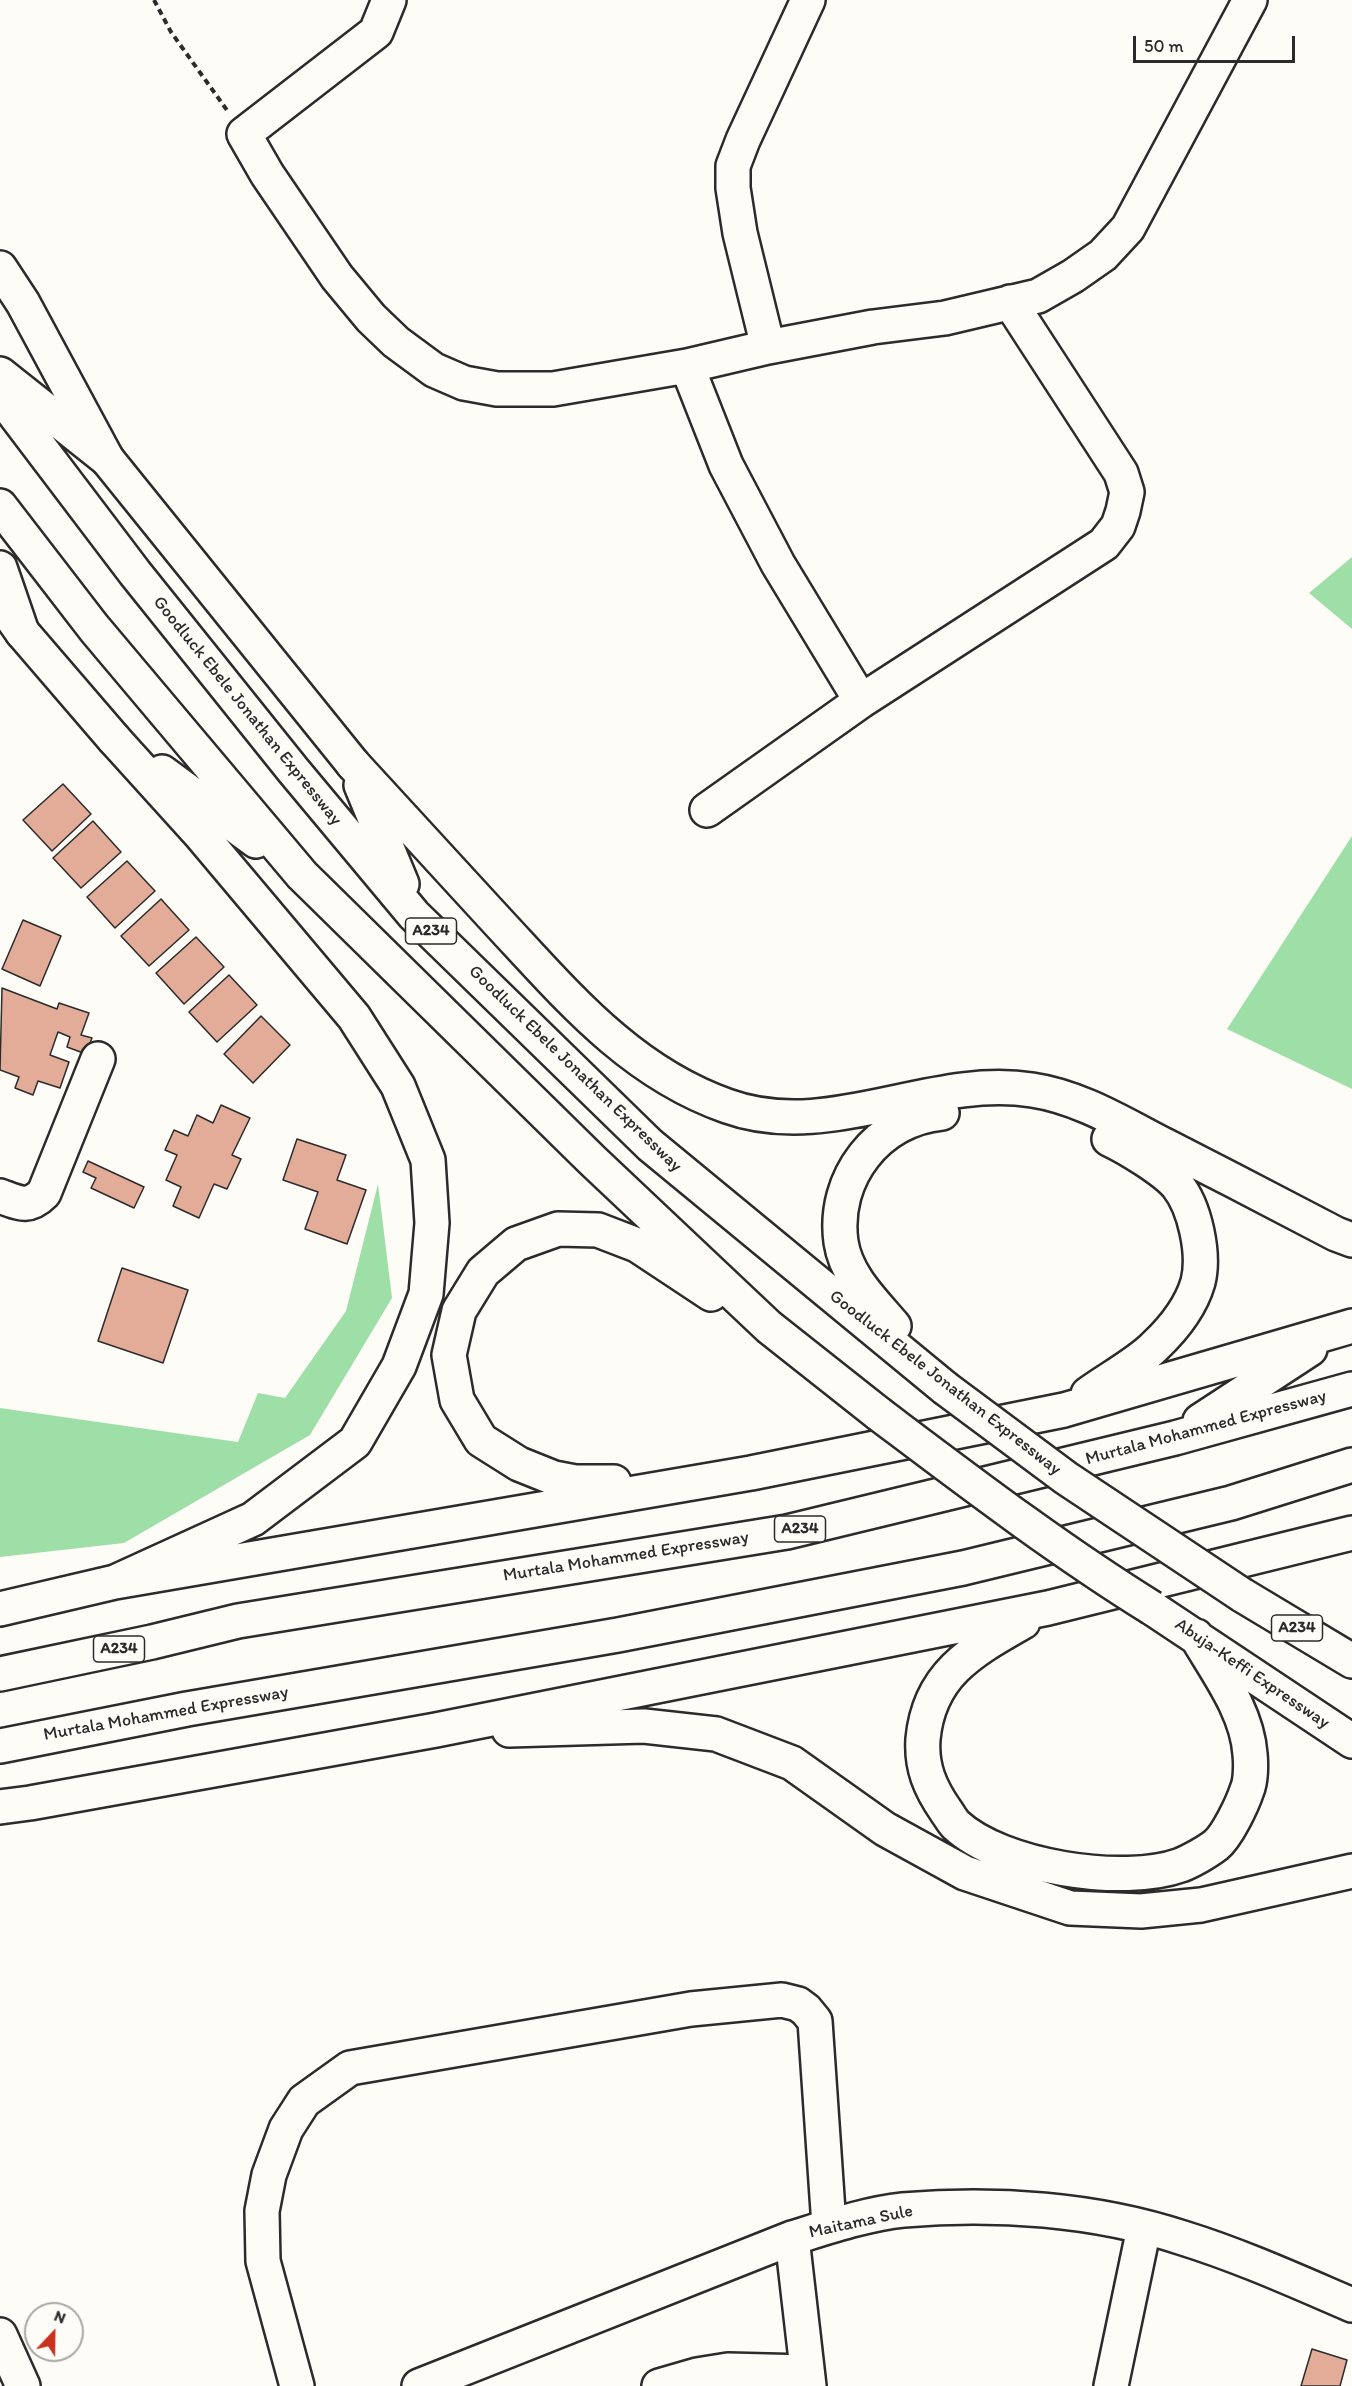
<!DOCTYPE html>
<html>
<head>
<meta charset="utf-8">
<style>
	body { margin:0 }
	#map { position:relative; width:1352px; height:2386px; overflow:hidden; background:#fdfcf7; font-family:Itim,sans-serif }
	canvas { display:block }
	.north { position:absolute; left:24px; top:2302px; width:60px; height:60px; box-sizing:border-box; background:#fdfcf7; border:2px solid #a9a8a5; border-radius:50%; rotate:22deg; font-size:16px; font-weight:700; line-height:24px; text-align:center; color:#2b2b2b }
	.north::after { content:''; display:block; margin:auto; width:21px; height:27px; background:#c8321e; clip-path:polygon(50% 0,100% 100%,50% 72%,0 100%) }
	.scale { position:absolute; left:1133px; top:36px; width:162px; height:27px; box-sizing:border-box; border:3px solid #2b2b2b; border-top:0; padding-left:8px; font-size:18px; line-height:21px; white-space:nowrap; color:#2b2b2b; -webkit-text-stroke:4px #fdfcf7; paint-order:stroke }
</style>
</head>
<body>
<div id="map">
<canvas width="1352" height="2386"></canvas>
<div class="north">N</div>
<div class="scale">50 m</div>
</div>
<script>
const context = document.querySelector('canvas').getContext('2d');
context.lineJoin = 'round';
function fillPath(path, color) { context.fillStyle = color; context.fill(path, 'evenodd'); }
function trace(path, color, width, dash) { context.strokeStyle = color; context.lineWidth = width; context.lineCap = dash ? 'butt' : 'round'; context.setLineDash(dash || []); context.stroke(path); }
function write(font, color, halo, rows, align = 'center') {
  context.font = font + ' Itim,sans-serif'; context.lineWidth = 5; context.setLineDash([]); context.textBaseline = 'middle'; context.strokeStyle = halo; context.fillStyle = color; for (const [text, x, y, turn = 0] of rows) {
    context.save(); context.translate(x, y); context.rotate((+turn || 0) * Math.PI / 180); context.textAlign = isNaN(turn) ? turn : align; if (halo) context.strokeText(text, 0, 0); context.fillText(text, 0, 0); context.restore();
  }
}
const green = new Path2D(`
	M1352 557V629L1309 593Z
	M1352 836V1089L1227 1029Z
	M378 1184 392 1298 310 1435 124 1543 0 1557V1408L238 1442 258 1393 285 1398 346 1311Z`);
const building = new Path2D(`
	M63 784 91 814 52 851 23 820Z
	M93 821 121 852 81 888 53 858Z
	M127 861 155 891 115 928 87 897Z
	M161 899 189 930 149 966 121 936Z
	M23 920 61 936 40 986 2 969Z
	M196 937 224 967 184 1004 156 973Z
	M229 975 257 1005 217 1042 189 1012Z
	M2 988 57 1009 59 1003 89 1013 81 1035 92 1038 86 1054 67 1047 70 1037 58 1032 50 1055 69 1062 60 1088 38 1081 33 1095 15 1088 19 1077 0 1070Z
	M261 1016 290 1045 253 1083 224 1054Z
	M221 1105 250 1118 232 1155 241 1159 227 1189 214 1184 199 1218 173 1206 181 1187 166 1180 177 1155 165 1150 174 1130 188 1136 197 1115 213 1123Z
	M297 1139 346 1155 337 1180 366 1190 347 1244 305 1229 318 1192 283 1180Z
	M88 1161 144 1187 134 1208 91 1188 96 1178 83 1172Z
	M122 1268 188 1290 163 1363 98 1341Z
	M1312 2349 1347 2360 1340 2386H1301Z`);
const path = new Path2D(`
	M154 0 171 32 229 113`);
const minor = new Path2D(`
	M389 0 376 32 244 134 267 174 337 277 371 318 396 342 434 370 464 383 497 389H553L687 366 768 347 873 327 945 318 1038 296 1073 276 1103 255 1128 228 1250 0
	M768 347 740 233 733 188V166L743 140 808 0
	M687 366 726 465 778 564 861 701
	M707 810 861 701 1104 544 1118 526 1123 511 1127 492 1121 473 1010 302
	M0 1196C19 1203 28 1209 44 1193L98 1059
	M792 2238 809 2386
	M297 2386 263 2261 262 2211 269 2175 286 2129 304 2101 350 2068 691 2009 782 2000 798 2004 806 2010 815 2021 829 2226
	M419 2386 792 2238C828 2227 866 2214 903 2210 995 2202 1095 2209 1183 2238 1241 2256 1296 2281 1352 2305
	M659 2386 697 2375 728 2370 807 2372
	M1111 2386 1144 2228`);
const major = new Path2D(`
	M0 268 23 303 107 459 353 764
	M5 608 22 632 114 739
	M0 2335 23 2386`);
const highway = new Path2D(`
	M0 374 107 459
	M0 395 135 573 293 770 414 915 650 1145 945 1388
	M0 506 94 628 302 875 592 1160 769 1327 879 1414
	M0 568 22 632
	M353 764C401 817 450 870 499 923 567 996 630 1072 727 1106 829 1143 929 1074 1032 1090 1080 1097 1123 1124 1166 1146 1223 1175 1279 1204 1336 1234L1352 1240
	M162 772 256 841
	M361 785 402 884
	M894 1326C873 1301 846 1276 841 1242 832 1178 878 1119 942 1113
	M1088 1394C1107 1380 1140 1362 1155 1346 1173 1329 1191 1306 1198 1282 1205 1254 1195 1207 1177 1185 1164 1170 1128 1148 1109 1139
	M1200 1421 1310 1349
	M614 1482H575L554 1478 519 1464 481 1440 457 1400 449 1355 459 1311 483 1272 516 1244 558 1229 598 1230 637 1245 711 1294
	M115 1582 751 1473 1064 1410 1352 1326
	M1242 1595 1352 1661
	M1152 1608 1352 1741
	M0 1609 115 1582 253 1519 355 1442 399 1366 426 1294 432 1223 428 1160 398 1086 354 1017 200 834 114 739
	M1023 1622C972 1651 929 1674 923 1739 921 1767 930 1788 946 1811 949 1815 952 1821 956 1825 1001 1867 1123 1886 1181 1865 1191 1861 1207 1852 1216 1845 1227 1836 1242 1805 1247 1790 1251 1781 1251 1764 1250 1754 1247 1711 1217 1672 1196 1636
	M0 1674 152 1642 238 1621 787 1532 1175 1438 1352 1389
	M509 1730 644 1726 716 1734 792 1763 885 1829 965 1873 1070 1908 1141 1911 1201 1905 1352 1871
	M0 1746 187 1709 618 1635 963 1568 1231 1503 1352 1465
	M0 1807 30 1803 436 1730 1048 1608 1352 1533`);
const highwayBridge = new Path2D(`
	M945 1388 1066 1478 1242 1595
	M879 1414C968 1481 1057 1549 1152 1608`);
const shields = [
	[431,931,51],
	[800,1529,51],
	[1297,1628,51],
	[119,1649,51]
];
const shieldNames = [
	["A234",431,931],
	["A234",800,1529],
	["A234",1297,1628],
	["A234",119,1649]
];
const streetNames = [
	["Goodluck Ebele Jonathan Expressway",247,711,51],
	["Goodluck Ebele Jonathan Expressway",575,1069,44],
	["Goodluck Ebele Jonathan Expressway",945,1383,38],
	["Murtala Mohammed Expressway",1206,1428,-15],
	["Murtala Mohammed Expressway",626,1557,-9],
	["Abuja-Keffi Expressway",1252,1674,34],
	["Murtala Mohammed Expressway",166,1714,-10],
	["Maitama Sule",861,2222,-12]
];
fillPath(green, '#9edea7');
fillPath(building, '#e2ac98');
trace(building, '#2b2b2b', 1.5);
trace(minor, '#2b2b2b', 38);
trace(major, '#2b2b2b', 38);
trace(highway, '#2b2b2b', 38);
trace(path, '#2b2b2b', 4, [6, 4.5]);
trace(minor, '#fdfcf7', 33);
trace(major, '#fdfcf7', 33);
trace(highway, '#fdfcf7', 33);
trace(highwayBridge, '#2b2b2b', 38, []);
trace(highwayBridge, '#fdfcf7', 33);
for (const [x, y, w] of shields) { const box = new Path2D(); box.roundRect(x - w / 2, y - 13, w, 26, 4.5); context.fillStyle = '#fdfcf7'; context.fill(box); trace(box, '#2b2b2b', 1.5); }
write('bold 16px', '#2b2b2b', null, shieldNames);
write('18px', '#2b2b2b', '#fdfcf7', streetNames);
</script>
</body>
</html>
